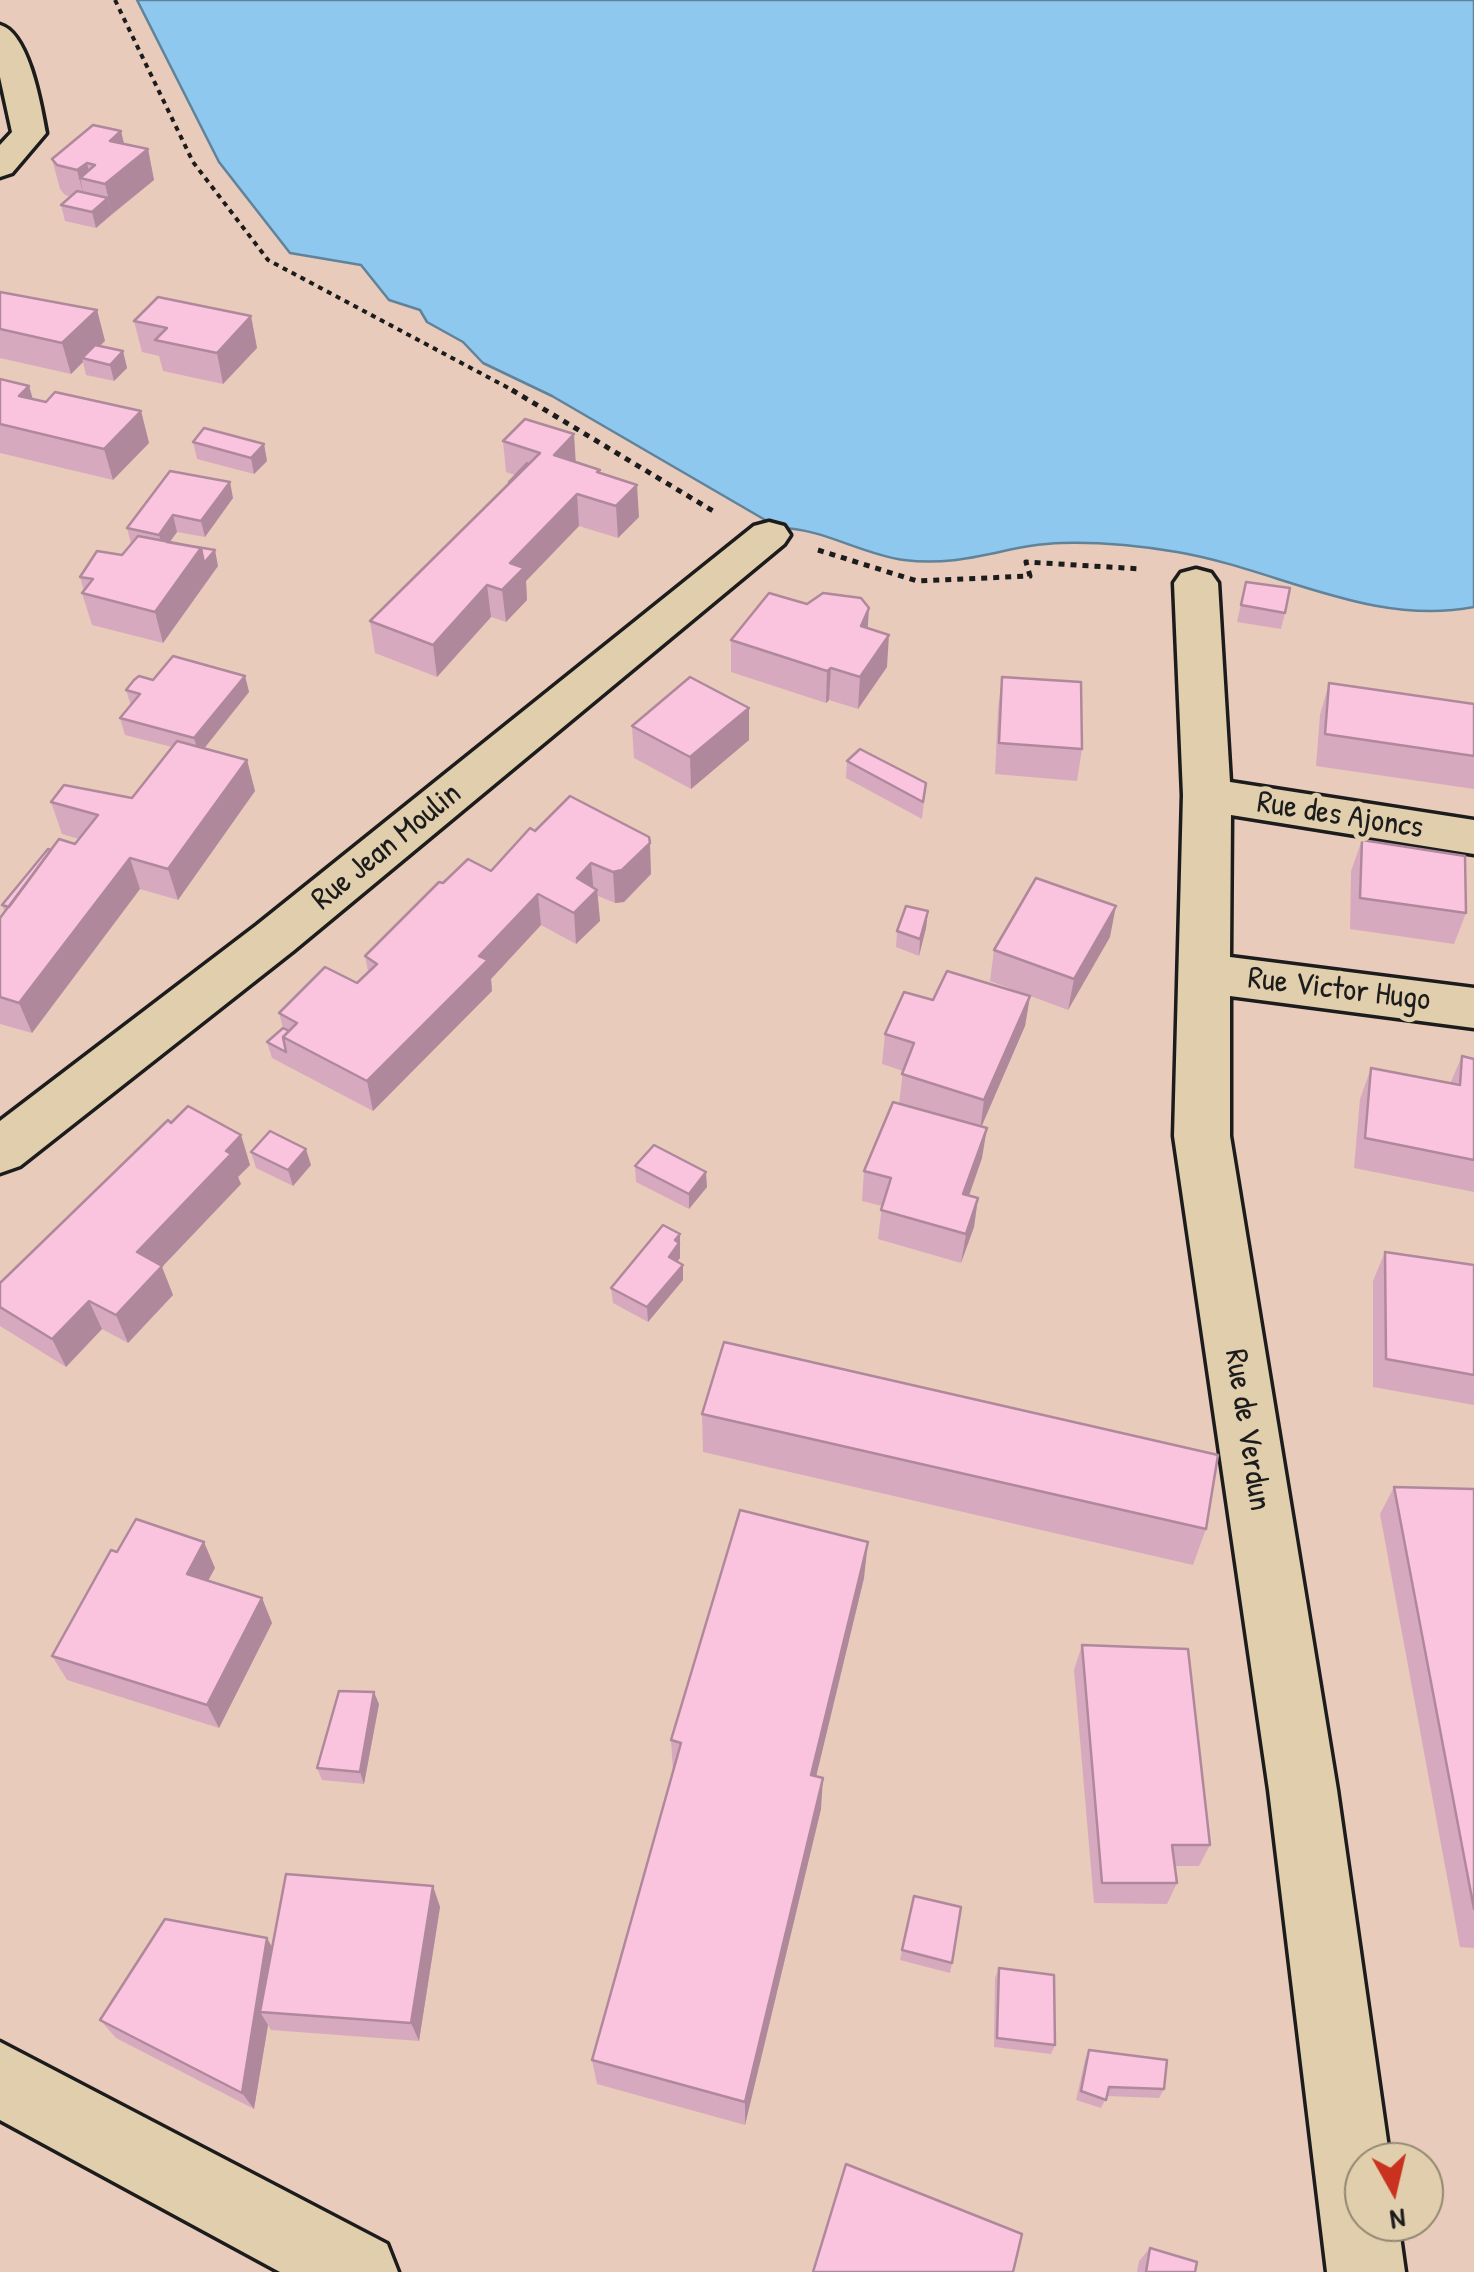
<!DOCTYPE html>
<html>
<head>
<meta charset="utf-8">
<style>
	body { margin:0 }
	#map { position:relative; width:1474px; height:2272px; overflow:hidden; background:#e8cbbb; font-family:"Patrick Hand",sans-serif }
	canvas { display:block }
	.north { position:absolute; left:1344px; top:2142px; width:100px; height:100px; box-sizing:border-box; background:#e0ceac; border:2px solid #928772; border-radius:50%; rotate:172deg; font-size:28px; font-weight:700; line-height:40px; text-align:center; color:#1c1c1c }
	.north::after { content:''; display:block; margin:auto; width:35px; height:45px; background:#c8321e; clip-path:polygon(50% 0,100% 100%,50% 72%,0 100%) }
</style>
</head>
<body>
<div id="map">
<canvas width="1474" height="2272"></canvas>
<div class="north">N</div>
</div>
<script>
const context = document.querySelector('canvas').getContext('2d');
context.lineJoin = 'round';
function fillPath(path, color) { context.fillStyle = color; context.fill(path, 'evenodd'); }
function trace(path, color, width, dash) { context.strokeStyle = color; context.lineWidth = width; context.lineCap = dash ? 'butt' : 'round'; context.setLineDash(dash || []); context.stroke(path); }
function write(font, color, halo, rows, align = 'center') {
  context.font = font + ' "Patrick Hand",sans-serif'; context.lineWidth = 10; context.setLineDash([]); context.textBaseline = 'middle'; context.strokeStyle = halo; context.fillStyle = color; for (const [text, x, y, turn = 0] of rows) {
    context.save(); context.translate(x, y); context.rotate((+turn || 0) * Math.PI / 180); context.textAlign = isNaN(turn) ? turn : align; if (halo) context.strokeText(text, 0, 0); context.fillText(text, 0, 0); context.restore();
  }
}
const water = new Path2D(`
	M137 0H1474V607C1371 627 1277 569 1177 552 1141 546 1098 542 1062 543 1008 544 965 568 904 560 860 554 823 528 779 528L552 396 483 363 463 342 427 322 420 310 389 300 361 265 290 253 219 162Z`);
const pathFar1 = new Path2D(`
	M115 0 193 162 268 260 516 392`);
const path = new Path2D(`
	M512 390 713 511
	M818 550 917 581 1030 576 1026 562 1142 569`);
const minor = new Path2D(`
	M0 25C29 33 41 106 46 133L12 173 0 177V145L12 132 0 77Z
	M769 522 784 526 790 535 784 544 293 951 20 1166 0 1173V1121L257 925 754 526Z
	M1196 569 1211 573 1218 583 1230 782 1474 820V854L1231 815 1230 957 1474 988V1028L1230 996V1136L1337 1790 1390 2162H1364V2222H1398L1405 2272H1327L1269 1790 1174 1136 1183 795 1174 583 1181 573Z
	M0 2042 387 2244 398 2272H280L0 2120Z`);
const wall = new Path2D(`
	M121 131 124 144 148 149 154 180 96 228 65 221 61 205 71 197 65 195 60 189 52 159Z
	M0 292 97 310 105 341 99 346 123 351 127 368 114 381 86 375 83 362 71 374 0 358Z
	M251 316 257 348 223 384 163 371 159 356 142 352 134 321Z
	M0 379 29 386 33 399 46 402 141 411 149 443 113 480 0 453Z
	M503 441 575 462 600 473 639 517 618 538 579 526 526 581 527 600 506 622 491 617 437 677 375 653 370 621 509 484 515 475 506 472Z
	M193 442 264 444 267 461 254 474 197 459Z
	M233 498 205 537 177 532 170 542 218 566 163 643 92 625 82 593 84 591 80 577 122 555 131 544 127 528Z
	M1246 582 1285 613 1281 629 1237 622Z
	M868 628 887 667 858 709 829 700 826 703 731 672V640Z
	M245 676 249 692 204 748 247 760 255 791 178 900 140 889 32 1033 0 1024V918L5 912 2 905 51 850 75 844 79 839 62 834 51 802 132 798 172 747 125 735 120 718 131 706 126 690 153 680Z
	M1002 677 1082 749 1077 781 995 774 998 709Z
	M1329 683 1474 704V789L1316 766 1320 715Z
	M749 708V740L691 789 634 758 632 726Z
	M847 761 926 783 922 819 846 778Z
	M535 831 649 837 651 874 624 902 615 903 598 896 600 921 576 944 541 925 491 979 492 991 373 1111 272 1058 267 1042 283 1028 279 1013 357 982 368 971 365 956 443 883 491 871Z
	M1362 840 1466 913 1454 944 1350 929 1351 871Z
	M928 911 926 928 919 956 896 947 897 931Z
	M1110 937 1068 1010 990 981 994 950Z
	M1030 996 1025 1026 981 1127 982 1158 969 1196 978 1198 974 1227 961 1263 878 1239 882 1206 862 1201 864 1171 899 1104 903 1071 882 1064 885 1034 933 1000Z
	M1462 1056 1474 1059V1192L1354 1168 1360 1099 1371 1068 1450 1084Z
	M171 1123 241 1135 250 1165 238 1177 241 1184 162 1267 173 1295 128 1343 102 1329 66 1367 0 1326V1283Z
	M251 1152 311 1165 293 1186 256 1168Z
	M635 1166 707 1187 689 1209 636 1182Z
	M680 1234V1258L677 1262 683 1280 648 1322 613 1303 611 1288Z
	M1385 1252 1474 1265V1405L1373 1387V1281Z
	M702 1414 1206 1529 1193 1565 703 1452Z
	M1394 1487 1474 1489V1948L1460 1947 1380 1514Z
	M215 1568 208 1581 262 1598 272 1623 219 1728 67 1680 52 1656Z
	M864 1578 816 1776 821 1809 745 2125 597 2084 592 2060 673 1772 671 1740Z
	M1082 1645 1210 1845 1199 1866H1175L1177 1883 1167 1904 1094 1903 1074 1670Z
	M379 1704 364 1784 322 1780 317 1768Z
	M433 1886 440 1907 419 2041 271 2030 268 2025 254 2109 116 2038 100 2020 272 1947Z
	M914 1896 952 1963 950 1973 900 1960Z
	M999 1968 1055 2045 1051 2054 994 2047 995 1978Z
	M1089 2050 1164 2089 1159 2098 1107 2096 1101 2108 1076 2100 1085 2060Z
	M1150 2248 1195 2272H1137L1139 2261Z`);
const shadedWall = new Path2D(`
	M121 131 128 161 110 141Z
	M148 149 154 180 112 214 105 184Z
	M87 163 91 180 80 178 85 200 77 170Z
	M108 198 112 214 96 228 92 212Z
	M97 310 105 341 86 359 82 358 83 362 71 374 62 343Z
	M251 316 257 348 223 384 217 353Z
	M123 351 127 368 114 381 110 365Z
	M29 386 38 418 19 396Z
	M141 411 149 443 113 480 104 449Z
	M574 434 576 466 554 455Z
	M264 444 267 461 254 474 251 458Z
	M230 482 233 498 205 537 201 521Z
	M637 485 639 517 618 538 616 506Z
	M577 494 579 526 526 581 527 600 506 622 502 590 510 563Z
	M173 515 177 532 163 551 159 535Z
	M201 548 215 550 218 566 163 643 155 612Z
	M487 585 491 617 437 677 433 645Z
	M869 608 867 640 861 626Z
	M889 635 887 667 858 709 860 677Z
	M831 668 829 700 826 703 827 671Z
	M245 676 249 692 199 755 194 738Z
	M749 708V740L691 789 690 757Z
	M247 760 255 791 178 900 168 869Z
	M650 843 651 874 624 902 615 903 613 872Z
	M130 858 140 889 32 1033 19 1003Z
	M591 863 594 893 597 890 600 921 576 944 574 913 577 878Z
	M538 894 541 925 491 979 492 991 373 1111 367 1081 479 956Z
	M1116 906 1110 937 1068 1010 1074 979Z
	M928 911 926 928 919 956 920 939Z
	M1030 996 1025 1026 980 1130 984 1100Z
	M987 1128 982 1158 959 1224 963 1194Z
	M241 1135 250 1165 238 1177 241 1184 162 1267 173 1295 128 1343 116 1315 137 1252Z
	M306 1149 311 1165 293 1186 288 1170Z
	M706 1172 707 1187 689 1209V1194Z
	M978 1198 974 1227 961 1263 966 1234Z
	M680 1234V1258L669 1272V1257L675 1240Z
	M683 1265V1280L648 1322 647 1307Z
	M89 1301 102 1329 66 1367 52 1339Z
	M204 1542 215 1568 198 1599 187 1574Z
	M868 1542 864 1578 809 1806 811 1775Z
	M262 1598 272 1623 219 1728 207 1705Z
	M374 1692 379 1704 364 1784 360 1772Z
	M823 1778 821 1809 745 2125V2102Z
	M433 1886 440 1907 419 2041 411 2023Z
	M267 1938 278 1958 260 2012 268 2025 254 2109 242 2093Z`);
const building = new Path2D(`
	M93 125 121 131 110 141 148 149 105 184 80 178 95 165 87 163 77 170 57 165 52 159Z
	M77 191 108 198 92 212 61 205Z
	M0 292 97 310 62 343 0 329Z
	M158 297 251 316 217 353 155 340 167 328 134 321Z
	M95 345 123 351 110 365 82 358Z
	M0 379 29 386 19 396 46 402 55 392 141 411 104 449 0 424Z
	M525 419 574 434 554 455 600 470 597 472 637 485 616 506 577 494 510 563 524 568 502 590 487 585 433 645 370 621 540 453 503 441Z
	M204 428 264 444 251 458 193 442Z
	M527 463 529 464 509 482Z
	M170 471 230 482 201 521 173 515 159 535 127 528Z
	M138 536 201 548 155 612 82 593 93 579 80 577 97 551 122 555Z
	M167 542 215 550 204 563 201 548Z
	M1246 582 1290 588 1285 613 1241 605Z
	M769 593 807 604 823 593 861 598 869 608 861 626 889 635 860 677 831 668 827 671 731 640Z
	M173 656 245 676 194 738 120 718 140 694 126 690 134 680 139 676 153 680Z
	M690 677 749 708 690 757 632 726Z
	M1002 677 1081 682 1082 749 999 743Z
	M1329 683 1474 704V756L1325 734Z
	M177 741 247 760 168 869 130 858 19 1003 0 997V918L59 839 75 844 98 815 51 802 64 785 132 798Z
	M860 749 926 783 923 802 847 761Z
	M570 796 649 837 650 843 622 870 613 872 591 863 577 878 597 890 574 913 538 894 479 956 488 960 367 1081 283 1037 297 1023 279 1013 325 967 357 983 377 964 365 956 439 882 443 883 468 859 491 871 530 828 535 831Z
	M1362 840 1465 856 1466 913 1360 898Z
	M48 849 51 850 9 907 2 905Z
	M1036 878 1116 906 1074 979 994 950Z
	M906 906 928 911 920 939 897 931Z
	M947 971 1030 996 984 1100 902 1074 914 1043 885 1034 904 992 933 1000Z
	M283 1028 289 1031 283 1037 286 1052 267 1042Z
	M1462 1056 1474 1059V1160L1365 1138 1371 1068 1460 1085Z
	M893 1102 987 1128 963 1194 978 1198 966 1234 881 1210 891 1178 864 1171Z
	M188 1106 241 1135 226 1151 231 1154 137 1252 162 1266 116 1315 89 1301 52 1339 0 1307V1283L168 1120 171 1123Z
	M270 1131 306 1149 288 1170 251 1152Z
	M654 1145 706 1172 689 1194 635 1166Z
	M663 1225 680 1234 675 1240 679 1243 669 1257 683 1265 647 1307 611 1288Z
	M1385 1252 1474 1265V1375L1386 1359Z
	M724 1342 1218 1455 1206 1529 702 1414Z
	M1394 1487 1474 1489V1909Z
	M740 1510 868 1542 811 1775 823 1778 745 2102 592 2060 681 1743 671 1740Z
	M136 1519 204 1542 187 1574 262 1598 207 1705 52 1656 111 1550 117 1552Z
	M1082 1645 1188 1649 1210 1845H1172L1177 1883H1102Z
	M339 1691 374 1692 360 1772 317 1768Z
	M286 1874 433 1886 411 2023 260 2012Z
	M914 1896 961 1907 952 1963 902 1950Z
	M165 1919 267 1938 242 2093 100 2020Z
	M999 1968 1054 1975 1055 2045 997 2038Z
	M1089 2050 1167 2060 1164 2089 1109 2087 1106 2100 1081 2091Z
	M846 2164 1022 2234 1013 2272H813Z
	M1150 2248 1197 2262 1195 2272H1146Z`);
const streetNames = [
	["Rue des Ajoncs",1340,816,9],
	["Rue Jean Moulin",387,847,-39],
	["Rue Victor Hugo",1339,990,7],
	["Rue de Verdun",1247,1430,81]
];
fillPath(water, '#8ec8ee');
trace(water, '#60839a', 2.5);
trace(minor, '#1c1c1c', 7);
trace(pathFar1, '#1c1c1c', 4, [5, 5]);
trace(path, '#1c1c1c', 5, [6, 6]);
fillPath(minor, '#e0ceac');
fillPath(wall, '#d7a9bf');
fillPath(shadedWall, '#af899b');
fillPath(building, '#fac4de');
trace(building, '#af899b', 2.5);
write('32px', '#1c1c1c', '#e0ceac', streetNames);
</script>
</body>
</html>
